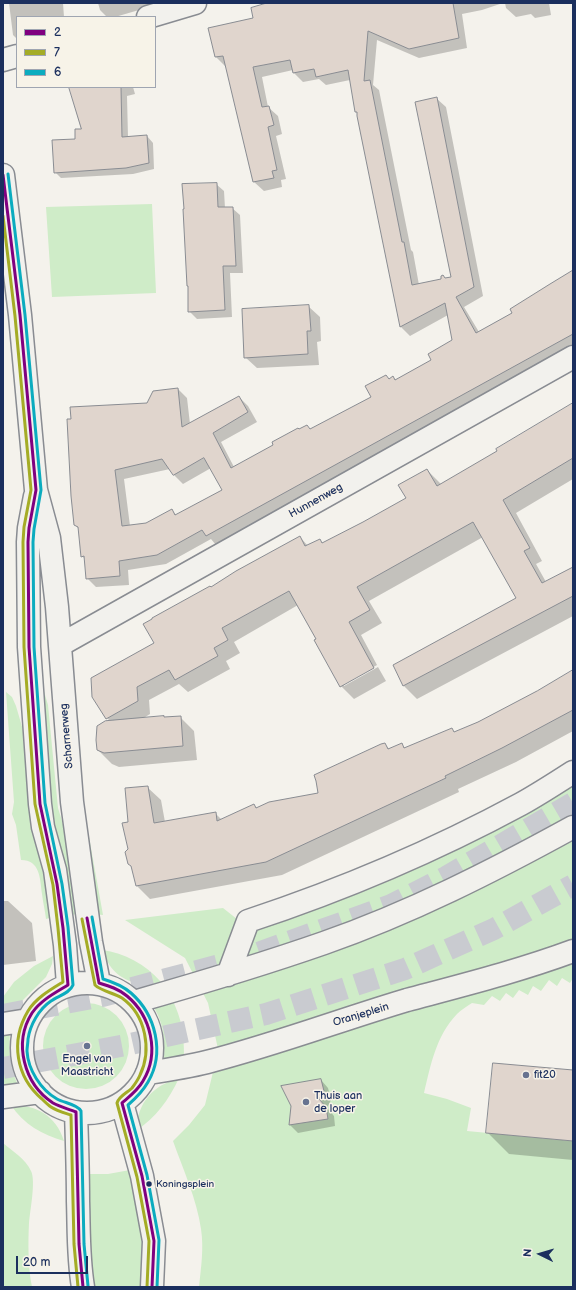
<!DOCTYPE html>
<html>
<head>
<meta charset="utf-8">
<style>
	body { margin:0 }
	#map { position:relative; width:576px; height:1290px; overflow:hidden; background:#f4f2ec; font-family:"Balsamiq Sans",sans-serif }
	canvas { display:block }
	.frame { position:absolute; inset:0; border:4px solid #1b2f5e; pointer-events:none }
	.legend { position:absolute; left:16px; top:16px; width:140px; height:72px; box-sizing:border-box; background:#f7f3e8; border:1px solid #9fa5b1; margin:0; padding:5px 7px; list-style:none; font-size:12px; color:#1b2f5e }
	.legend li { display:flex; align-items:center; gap:8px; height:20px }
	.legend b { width:20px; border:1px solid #9fa5b1 }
	.north { position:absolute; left:520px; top:1234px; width:40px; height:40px; -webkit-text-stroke:3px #f7f3e8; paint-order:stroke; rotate:275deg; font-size:11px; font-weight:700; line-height:16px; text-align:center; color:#1b2f5e }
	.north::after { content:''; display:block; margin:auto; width:14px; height:18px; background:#1b2f5e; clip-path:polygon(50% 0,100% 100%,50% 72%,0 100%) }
	.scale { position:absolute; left:16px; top:1256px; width:72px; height:18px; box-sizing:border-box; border:2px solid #1b2f5e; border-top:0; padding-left:5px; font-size:12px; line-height:14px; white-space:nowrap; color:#1b2f5e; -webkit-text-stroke:3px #f7f3e8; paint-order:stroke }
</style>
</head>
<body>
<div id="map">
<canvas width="576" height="1290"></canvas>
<div class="frame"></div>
<ul class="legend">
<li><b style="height:5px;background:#800080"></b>2</li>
<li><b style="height:5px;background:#a4ac26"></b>7</li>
<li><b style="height:5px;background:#0bacbf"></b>6</li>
</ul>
<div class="north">N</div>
<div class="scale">20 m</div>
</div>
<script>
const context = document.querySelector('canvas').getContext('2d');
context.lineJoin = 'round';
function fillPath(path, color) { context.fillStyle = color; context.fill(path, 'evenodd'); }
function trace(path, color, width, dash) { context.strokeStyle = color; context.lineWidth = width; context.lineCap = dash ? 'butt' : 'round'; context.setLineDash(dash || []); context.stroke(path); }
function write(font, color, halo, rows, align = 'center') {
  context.font = font + ' "Balsamiq Sans",sans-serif'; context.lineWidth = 3; context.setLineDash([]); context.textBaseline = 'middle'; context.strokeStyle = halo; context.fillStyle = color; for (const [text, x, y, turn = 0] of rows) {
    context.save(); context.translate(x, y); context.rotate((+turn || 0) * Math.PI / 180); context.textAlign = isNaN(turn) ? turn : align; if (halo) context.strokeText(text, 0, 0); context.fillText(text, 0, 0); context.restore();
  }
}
const green = new Path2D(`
	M152 204 156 293 52 297 46 207Z
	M43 688 48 705 58 808 70 847 79 914 68 915 51 835Z
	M6 692 12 697 16 706 23 730 47 873 53 917 46 919C45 911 43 902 42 894 40 878 40 860 21 860L16 825 12 814 14 802Z
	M573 781V941L218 1049 208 1003 185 958 125 920 223 908 242 923Z
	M89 837 103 915 93 914 83 838Z
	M102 950C125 953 145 964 161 982 133 988 112 978 102 950Z
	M53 956 52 964 46 977 20 1003 14 1007 3 1011V997L14 982 34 966Z
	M573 956V978L570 983 562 978 557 986 549 980 541 991 533 986 528 995 519 990 513 998 506 993 500 1001 492 996 484 1005 472 1003C467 1006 461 1010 457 1014 436 1036 431 1064 424 1093L447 1099 471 1108 467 1131 573 1141V1287H199C201 1268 204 1248 201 1229 197 1200 183 1169 173 1141L189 1125 205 1105 214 1068Z
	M172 999C182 1020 184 1033 184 1056L164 1060C165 1037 164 1024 152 1004Z
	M43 1046a43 43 0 1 1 86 0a43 43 0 1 1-86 0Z
	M3 1031H10C9 1053 9 1066 19 1087L3 1089Z
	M179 1078C169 1100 156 1117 136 1131 138 1102 152 1086 179 1078Z
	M11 1105C36 1105 56 1115 64 1141 43 1135 23 1124 11 1105Z
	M3 1143C12 1151 26 1159 31 1171 36 1181 30 1210 29 1223 28 1243 28 1268 32 1287H3Z
	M130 1170 143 1242 142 1287H93L90 1271 86 1174H108Z`);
const shadow = new Path2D(`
	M9 3H63L64 17H17V39L13 35Z
	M98 3H163L115 17H107L100 10Z
	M271 3H503L482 10 462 14 467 48 419 58 377 40 373 85 379 90 411 250 413 252 419 285 452 278 436 98 446 107 483 296 464 307 479 332 573 278V348L216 545 211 539 166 564 128 570 129 585 96 587 87 578 86 560 82 556 79 529 75 525 147 404 178 389 187 398 190 424 239 397 248 406 257 422 221 442 234 467 300 430H311L373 397 386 376 389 379 393 377 397 381 433 361 453 341 448 315 410 336 401 327 350 80 326 85 319 79 303 82 294 73 293 70 262 77 268 107 278 116 282 134 276 136 286 179 281 180 282 187 264 191 254 182 227 66H225L216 57 210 29 254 19ZM211 468 223 490 177 516 172 510 147 524 130 526 124 479 170 469 174 475 183 484Z
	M505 3H549L551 15 535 18 531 14 516 17 506 8Z
	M71 87H133L135 94 127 96 128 137 147 136 153 143 154 169 133 174 61 178 55 172 82 130Z
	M216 184 224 191 225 208H232L240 215 243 273H230L232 317 197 319 189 311Z
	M308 306 320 317 321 341 317 342 319 365 257 368 245 357Z
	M573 405V479L516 513 542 561 536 564 546 582 573 568V616L417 699 404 686 394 665 517 598 483 537 369 601 382 623 361 635 377 665 344 684V686L378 667 386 681 354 699 341 686 298 605 234 642 240 653 226 661 230 669 188 692 179 684 149 700 150 714 142 719 180 717 194 731 197 760 119 767 112 764 98 750 110 721 107 718 155 643 211 588 300 537 308 546 319 540 323 543 364 523 407 498 427 470 441 484 499 452Z
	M573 671V731L516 762 458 789 459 792 282 875 150 899 137 886 129 849V823L147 787 161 800 165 822 215 813 222 820 254 805 257 808 319 794 385 744 390 750 402 745 405 748 452 729 455 733 478 722 550 685Z
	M3 901H8L32 923 36 961 3 965Z
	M573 1071V1160L509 1154 488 1133Z
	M321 1080 328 1088 331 1100 327 1108 334 1116 335 1126 298 1133 290 1125 292 1105Z`);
const building = new Path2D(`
	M267 3H453L459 38 409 49 368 31 364 81 370 80 402 242H404L412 285 441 279V276L443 275 445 278 451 277 415 102 437 97 474 287 456 297 476 333 512 313 510 309 550 284 573 270V334L206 536 202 530 157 555 119 561 120 576 86 579 84 556 81 557 78 527 74 525 71 496 67 419H71L70 407 147 403 153 391 178 388 182 427 239 396 248 412 213 433 231 468 273 445 272 442 298 428 299 429 307 425 310 429 371 397 365 386 386 375 389 379 393 376 395 380 431 360 428 354 452 340 445 303 400 327 357 116V112H355L348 70 316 77 314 69 293 73 290 60 253 67 262 107 269 106 274 125 268 127 277 170 272 171 274 178 253 182 223 56 215 57 208 28 253 18 251 8ZM204 458 222 490 175 515 172 509 146 523 122 526 115 470 162 459 173 475Z
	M69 87H121L122 137 147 135 149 163 126 168 54 173 52 140 75 139V129H81Z
	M217 183 218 207H233L236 266H223L225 310 188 312V286H187L183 209H184L182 184Z
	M309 305 311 331H307L308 354 244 358 242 309Z
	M573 403V458L503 500 530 548 524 551 542 583 573 567V596L403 686 393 665 516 598 473 522 357 587 370 610 349 622 374 668 340 687 314 640 316 639 289 591 222 628 228 640 214 648 218 656 175 680 169 670 137 687 138 701 106 719 92 697 91 678 154 643 143 624 152 619V618L210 586 211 587 236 571 300 536 305 546 320 539 322 543 363 522 406 498 398 485 427 469 437 486 497 451 496 449Z
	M573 670V710L502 748 445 776 446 778 266 862 136 886 131 866 128 864 125 852 128 849 122 823 128 822 125 788 148 786 154 823 216 812 217 821 254 804 256 808 269 802 318 793 316 781 314 775 381 744 385 743 388 749 402 743 404 748 452 728 454 732 478 722 537 691Z
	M164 716V717L181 716 183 746 104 753 97 750 96 740 97 726 105 721Z
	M493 1063 573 1070V1141L486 1133Z
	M321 1079 324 1091 319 1099 326 1107 328 1119 289 1125 291 1106 281 1086Z`);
const highwayTunnel = new Path2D(`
	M3 1015 102 996 239 960 391 905 446 877 573 803
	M3 1068 126 1045 266 1014 405 969 494 929 573 885`);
const minor = new Path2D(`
	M148 17 195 3
	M3 60 17 56
	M3 175 20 315 36 490 49 538 57 607 72 802 91 942 99 983
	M35 496 29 528 28 542 29 647 40 804 43 827 55 870 65 945 68 985
	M60 645 573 357
	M228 975 248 921C342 890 434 851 521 804 539 794 556 783 573 772
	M22 1048a65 65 0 1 1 130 0a65 65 0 1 1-130 0Z
	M134 1002C197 984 261 965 324 943 410 913 493 871 573 827
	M3 1024 28 1020
	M147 1073C167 1070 187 1067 207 1062 274 1045 340 1020 407 1000 463 985 519 971 573 951
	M3 1097 40 1092
	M122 1103 142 1176 154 1241 152 1287
	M76 1112C77 1142 78 1171 78 1201 79 1231 78 1257 83 1287`);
const bus1 = new Path2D(`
	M3 175 20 315 36 490 29 528 28 542 29 647 40 804 57 884 63 928 68 985C55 993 41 1000 32 1013 13 1043 24 1084 53 1103 60 1107 69 1109 76 1112L79 1244 83 1287
	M87 918 99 983C109 986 119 989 127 996 151 1016 160 1053 143 1081 138 1090 130 1096 122 1103L142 1176 154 1241 152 1287`);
const bus2 = new Path2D(`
	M3 216 15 316 31 490 24 527 23 542 24 647 35 804 53 885 58 928 63 982C50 990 36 998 28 1011 10 1041 16 1077 42 1099 45 1102 48 1105 51 1107 57 1111 65 1113 71 1115L74 1244 78 1287
	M82 919 95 985C101 991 114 993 122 998 146 1015 152 1050 140 1075 138 1080 135 1084 132 1088 127 1093 119 1096 117 1103L137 1177 149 1241 147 1287`);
const bus3 = new Path2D(`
	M8 174 25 315 41 490 34 529 33 542 34 647 45 803 62 884 68 927 73 985C70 993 58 996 51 1001 39 1009 30 1025 28 1039 28 1043 27 1047 27 1051 28 1070 41 1090 57 1099 64 1103 77 1104 81 1111L84 1244 88 1286
	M92 917 103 979C113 982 123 986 131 993 156 1015 165 1053 148 1082 143 1091 136 1098 128 1105L147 1175 159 1240 157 1287`);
const markers = [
	[87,1046,4,"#677390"],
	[526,1075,4,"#677390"],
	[306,1102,4,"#677390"],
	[149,1184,3.5,"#1b2f5e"]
];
const busNames = [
	["Koningsplein",156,1184]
];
const streetNames = [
	["Hunnenweg",316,501,-29],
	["Scharnerweg",67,736,-95],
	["Oranjeplein",361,1015,-17]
];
const poiNames = [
	["Engel van",87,1059,"center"],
	["Maastricht",87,1072,"center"],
	["fit20",534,1075],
	["Thuis aan",314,1096],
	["de loper",314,1109]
];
fillPath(green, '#cfecc8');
fillPath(shadow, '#0003');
fillPath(building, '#e0d5cd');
trace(building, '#898c92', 1);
trace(highwayTunnel, '#c9cbd0', 22, [22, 11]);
trace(minor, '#898c92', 25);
trace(minor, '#f2f1ed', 22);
trace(bus1, '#800080', 3);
trace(bus2, '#a4ac26', 3);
trace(bus3, '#0bacbf', 3);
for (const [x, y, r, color] of markers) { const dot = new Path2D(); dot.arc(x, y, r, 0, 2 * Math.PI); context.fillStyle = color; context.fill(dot); trace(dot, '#f7f3e8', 1.5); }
write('10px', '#1b2f5e', '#f7f3e8', busNames, 'left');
write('11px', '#1b2f5e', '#f7f3e8', streetNames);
write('11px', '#1b2f5e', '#f7f3e8', poiNames, 'left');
</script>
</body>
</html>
